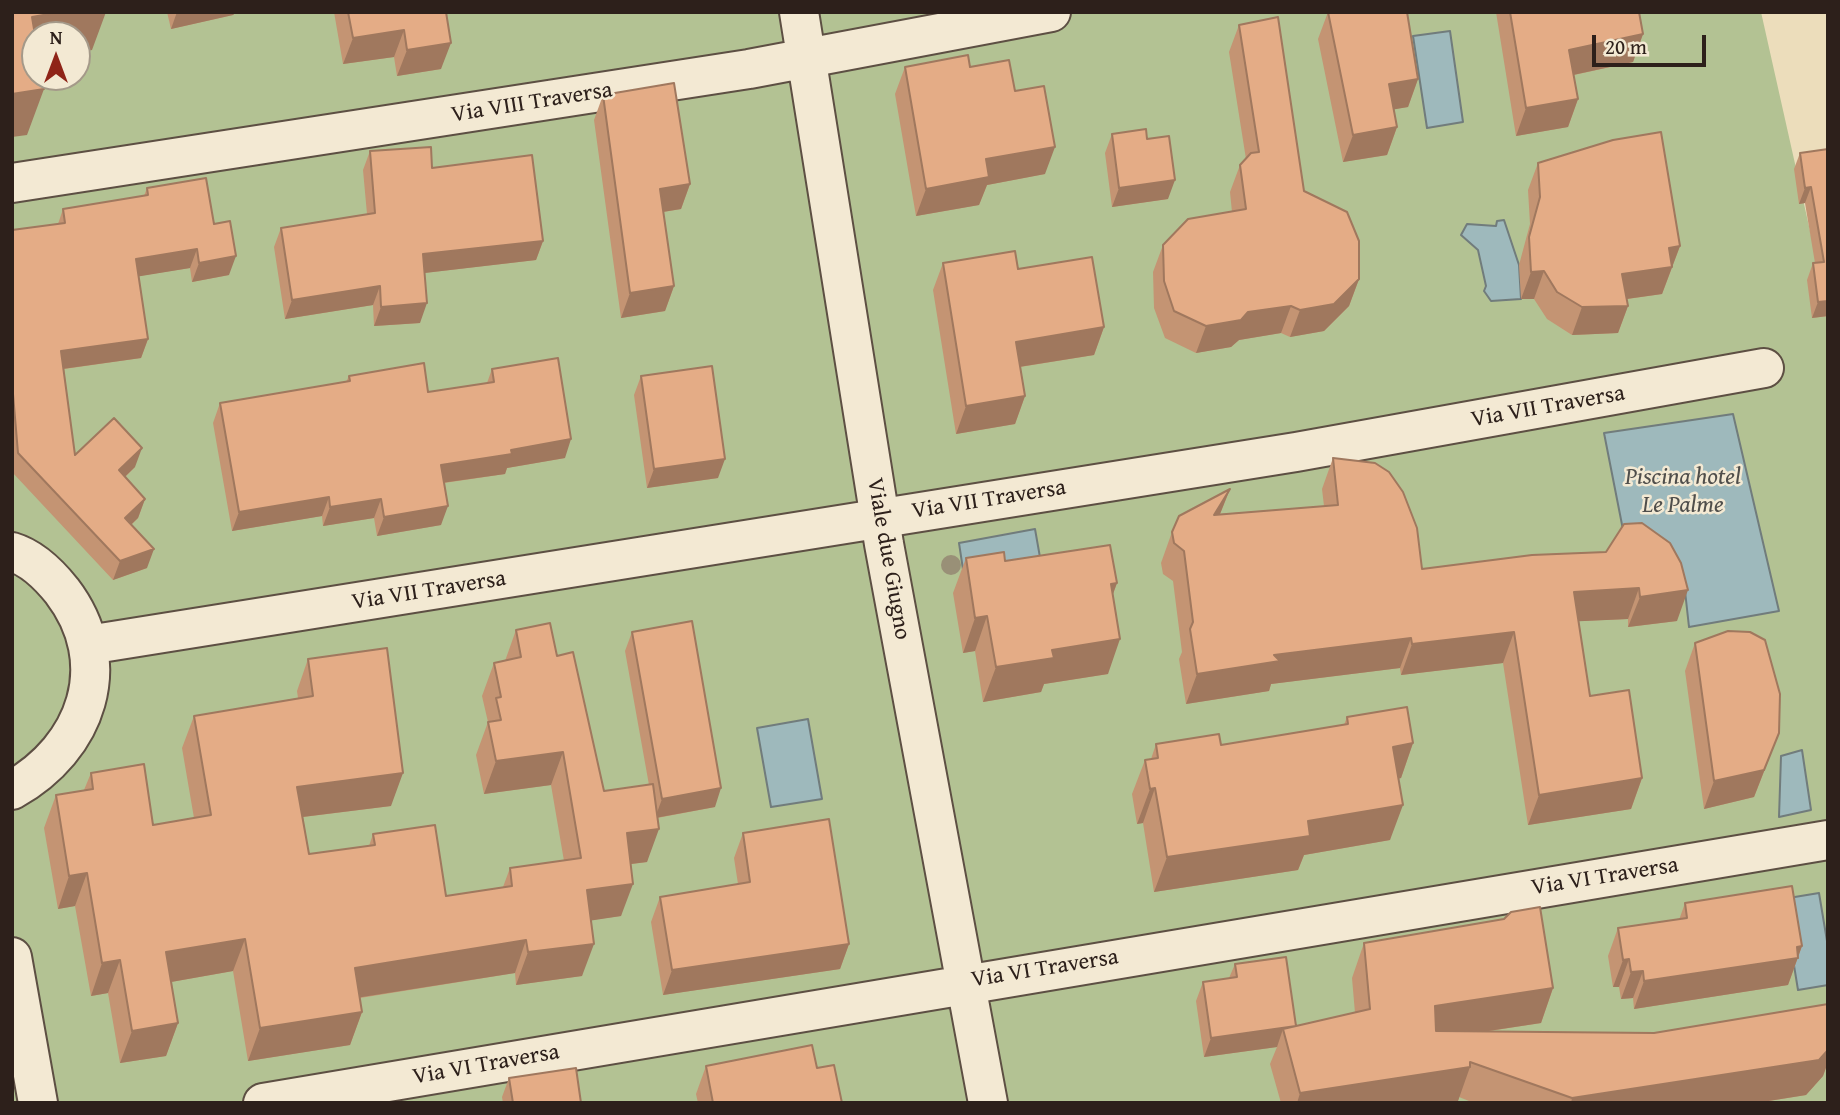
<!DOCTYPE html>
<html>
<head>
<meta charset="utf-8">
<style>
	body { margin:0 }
	#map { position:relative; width:1840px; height:1115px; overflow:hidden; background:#ecddbb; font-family:"Gentium Book Plus",serif }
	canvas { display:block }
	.frame { position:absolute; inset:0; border:14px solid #2d201b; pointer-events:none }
	.north { position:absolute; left:21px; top:21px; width:70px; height:70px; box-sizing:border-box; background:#f3e9d3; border:2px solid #a49989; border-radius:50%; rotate:0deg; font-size:19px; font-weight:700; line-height:28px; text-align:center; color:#2d201b }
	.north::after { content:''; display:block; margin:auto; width:24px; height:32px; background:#8f2418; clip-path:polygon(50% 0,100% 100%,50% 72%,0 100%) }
	.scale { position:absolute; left:1592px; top:35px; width:114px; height:32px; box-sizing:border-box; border:4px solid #2d201b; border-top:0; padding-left:9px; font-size:21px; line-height:24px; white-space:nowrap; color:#2d201b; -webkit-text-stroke:5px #f3e9d3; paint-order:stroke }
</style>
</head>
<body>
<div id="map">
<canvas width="1840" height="1115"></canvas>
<div class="frame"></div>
<div class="north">N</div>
<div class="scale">20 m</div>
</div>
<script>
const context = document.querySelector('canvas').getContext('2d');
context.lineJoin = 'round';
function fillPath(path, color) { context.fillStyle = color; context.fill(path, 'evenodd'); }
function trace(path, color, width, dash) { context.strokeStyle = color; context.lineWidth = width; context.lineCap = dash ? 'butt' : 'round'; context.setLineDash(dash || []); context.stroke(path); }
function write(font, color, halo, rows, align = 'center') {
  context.font = font + ' "Gentium Book Plus",serif'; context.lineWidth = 5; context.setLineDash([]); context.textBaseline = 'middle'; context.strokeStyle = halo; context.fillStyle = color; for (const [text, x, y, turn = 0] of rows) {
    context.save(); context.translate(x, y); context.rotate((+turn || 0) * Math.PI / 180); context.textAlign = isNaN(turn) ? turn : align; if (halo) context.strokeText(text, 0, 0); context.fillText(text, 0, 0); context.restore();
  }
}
const green = new Path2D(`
	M12 12H1761L1828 311V1103H12ZM35 35H77V77H35Z`);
const water = new Path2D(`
	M1450 31 1463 122 1427 128 1413 36Z
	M1504 220 1519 265 1521 299 1491 301 1484 291 1486 286 1478 250 1461 235 1467 224 1496 226 1497 221Z
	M1733 414 1779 611 1689 627 1685 591 1626 545 1604 433Z
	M1035 529 1041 563 964 576 959 543Z
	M808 719 822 799 771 807 757 728Z
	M1802 750 1811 810 1779 817 1781 756Z
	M1819 893 1828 947V985L1798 990 1785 910 1740 906Z`);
const minor = new Path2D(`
	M799 12 884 544 988 1103
	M12 183 749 69 1051 12
	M12 552C32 558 50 576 62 591 117 663 87 748 12 790
	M88 645 1296 452 1764 368
	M12 957 38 1103
	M263 1103 1828 840`);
const trees = [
	[951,565]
];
const wall = new Path2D(`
	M167 12H236L233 15 171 29Z
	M334 12H448L446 13 441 69 397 76 394 57 343 64Z
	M1328 12H1407L1418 79 1408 107 1394 109 1397 127 1387 155 1343 162 1318 39Z
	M1496 12H1639L1643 34 1633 62 1574 75 1578 99 1568 127 1516 136Z
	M1239 25 1304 191 1359 279 1349 306 1324 331 1290 337 1281 333 1239 340 1231 347 1196 353 1165 338 1154 308 1153 272 1163 245 1232 212 1230 192 1240 165 1246 159 1229 52Z
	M905 67H970L1015 91 1045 174 987 185 979 205 916 216 895 94Z
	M603 95 690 184 681 209 663 212 674 286 665 311 621 318 594 120Z
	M1112 134 1147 139 1168 199 1112 207 1105 153Z
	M1828 149V316L1812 318 1807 280 1813 263H1815L1805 203 1799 204 1794 169 1800 153Z
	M370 151 432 168 543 241 536 260 424 273 420 323 374 326 373 305 285 319 274 247 281 228 367 214 363 170Z
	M1538 163 1680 246 1662 294 1627 299 1628 306 1618 333 1572 335 1547 319 1534 299H1521L1519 265 1530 224 1528 190Z
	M147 188 214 224 229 275 192 282 190 268 139 276 148 339 141 358 64 369 75 455 135 467 125 477 145 499 138 518 131 525 147 568 113 580 12 472V230L58 224 63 209 144 196Z
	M943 263 1018 269 1104 327 1094 355 1020 367 1025 396 1015 424 956 434 933 290Z
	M492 369 565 458 507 468 505 474 444 483 441 525 377 536 374 518 323 526 322 516 232 531 213 423 220 403 346 382 349 376 428 392 487 383Z
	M641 376 718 478 647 488 634 395Z
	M1333 458 1422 569 1606 552 1677 621 1628 627V619L1579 621 1590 696 1642 778 1631 809 1528 825 1503 663 1401 675 1400 668 1271 684 1269 691 1186 704 1179 659 1182 652 1173 581 1163 574 1161 563 1172 532 1230 489 1220 514 1324 506 1322 489Z
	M966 558 1005 561 1117 583 1113 594 1108 674 1044 684 1041 692 983 702 975 651 963 653 953 593Z
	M516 630 557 656 604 791 649 785 625 651 632 632 715 807 657 818 647 862 631 864 621 916 591 920 582 976 516 985 515 973 360 998 362 1012 350 1045 248 1061 233 971 171 982 178 1023 166 1056 120 1063 108 993 91 996 75 906 58 909 44 828 56 795 84 790 91 773 153 825 194 818 182 748 194 716 298 698 297 691 308 659 391 806 303 817 309 854 369 846 373 834 446 896 503 887 510 868 564 861 551 785 484 794 476 755 488 722 482 696 494 663 505 661Z
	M1695 643 1779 733 1754 797 1704 809 1685 671Z
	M1347 717 1413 743 1401 778 1398 779 1390 840 1304 855 1298 870 1154 892 1143 823 1137 824 1132 794 1145 760 1151 759 1156 744 1221 745 1344 725Z
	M743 833 849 944 840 969 663 995 651 922 660 897 738 884 734 858Z
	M1685 903 1802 946 1788 985 1634 1009 1633 998 1621 999 1619 987H1613L1608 956 1618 928 1679 920Z
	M1364 943 1553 988 1541 1023 1483 1032 1654 1033 1828 1004V1062L1823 1076 1806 1095 1756 1103H1474L1459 1097 1458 1101 1449 1103H1281L1270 1064 1277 1047 1204 1057 1196 1001 1203 982 1229 978 1235 964 1296 1026 1355 1013 1352 978Z
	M706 1066 817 1068 842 1103H698L696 1094Z
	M509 1078 581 1103H503L502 1097Z`);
const shadedWall = new Path2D(`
	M60 12H106L92 50 77 53V35H35L32 17Z
	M177 12H236L233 15 171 29Z
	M404 30 394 57 343 64 353 38Z
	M1643 34 1633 62 1559 78 1569 50Z
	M451 43 441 69 397 76 407 50Z
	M1418 79 1408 107 1379 112 1389 84Z
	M44 89 27 135 12 137V94Z
	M1578 99 1568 127 1516 136 1526 108Z
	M1397 127 1387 155 1343 162 1353 135Z
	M1055 147 1045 174 987 185 979 205 916 216 926 189 986 159Z
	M1175 180 1168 199 1112 207 1119 188Z
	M690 184 681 209 650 214 660 189Z
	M1811 187 1805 203 1799 204 1805 188Z
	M543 241 536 260 416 274 423 254Z
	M1680 246 1662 294 1612 301 1622 274 1669 248Z
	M197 249 190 268 129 278 136 259Z
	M236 256 229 275 192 282 199 263Z
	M1544 271 1534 299H1521L1531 272Z
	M1359 279 1349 306 1324 331 1290 337 1300 310Z
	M380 286 373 305 285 319 292 300Z
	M674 286 665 311 621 318 630 293Z
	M1828 301V316L1812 318 1818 302Z
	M427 303 420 323 374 326 381 307Z
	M1291 306 1281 333 1239 340 1231 347 1196 353 1206 326 1248 312Z
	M1628 306 1618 333 1572 335 1582 307Z
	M1104 327 1094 355 1006 369 1016 342Z
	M148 339 141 358 55 370 61 351Z
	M1025 396 1015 424 956 434 966 406Z
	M571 439 565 458 507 468 505 474 434 484 441 465 511 450Z
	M142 448 135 467 112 489 119 470Z
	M725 459 718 478 647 488 654 469Z
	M1230 489 1218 519 1214 515Z
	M329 497 322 516 232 531 239 512Z
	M145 499 138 518 118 537 125 518Z
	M381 499 374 518 323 526 330 507Z
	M448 506 441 525 377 536 384 517Z
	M154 549 147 568 113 580 120 561Z
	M1117 583 1104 618 1111 584Z
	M1639 588 1628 619 1563 622 1574 592Z
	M1688 590 1677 621 1628 627 1640 597Z
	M987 616 975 651 963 653 975 618Z
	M1514 632 1503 663 1401 675 1412 644Z
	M1411 638 1400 668 1271 684 1269 691 1186 704 1197 674 1274 655Z
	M1120 639 1108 674 1044 684 1041 692 983 702 996 667 1052 650Z
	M1779 733 1754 797 1704 809 1714 781Z
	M1413 743 1401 778 1380 782 1393 747Z
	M563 752 551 785 484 794 496 761Z
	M403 773 391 806 286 819 297 787Z
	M1642 778 1631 809 1528 825 1539 795Z
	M721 788 715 807 655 818 662 799Z
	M1155 788 1143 823 1137 824 1150 789Z
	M1403 805 1390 840 1304 855 1298 870 1154 892 1167 857 1308 821Z
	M659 829 647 862 615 866 627 833Z
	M87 873 75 906 58 909 69 876Z
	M633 884 621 916 575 923 587 890Z
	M245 939 233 971 154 985 166 952Z
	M526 940 515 973 343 1000 355 968Z
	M594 944 582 976 516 985 528 952Z
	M849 944 840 969 663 995 672 970Z
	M1802 946 1788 985 1634 1009 1644 981Z
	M1629 959 1619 987H1613L1623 960Z
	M120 960 108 993 91 996 102 963Z
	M1643 971 1633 998 1621 999 1631 972Z
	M1553 988 1541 1023 1422 1041 1435 1006Z
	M362 1012 350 1045 248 1061 260 1028Z
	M178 1023 166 1056 120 1063 132 1031Z
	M1296 1026 1283 1029 1277 1047 1204 1057 1211 1038Z
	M1828 1050V1062L1823 1076 1806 1095 1756 1103H1571L1572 1098Z
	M1470 1067 1458 1101 1449 1103H1297L1300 1093Z`);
const building = new Path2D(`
	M12 12H60L32 17 35 35V77H42L44 89 12 94Z
	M348 12H446L451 43 407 50 404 30 353 38Z
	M1328 12H1407L1418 79 1389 84 1397 127 1353 135Z
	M1510 12H1639L1643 34 1569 50 1578 99 1526 108Z
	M1278 17 1304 191 1347 212 1359 241V279L1334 304 1300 310 1291 306 1248 312 1241 320 1206 326 1174 311 1164 281 1163 245 1188 219 1246 209 1240 165 1251 153 1259 152 1239 25Z
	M968 55 970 67 1009 60 1015 91 1044 86 1055 147 986 159 989 177 926 189 905 67Z
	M674 83 690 184 660 189 674 286 630 293 603 95Z
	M1146 129 1147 139 1169 136 1175 180 1119 188 1112 134Z
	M1661 132 1680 246 1669 248 1672 267 1622 274 1628 306 1582 307 1557 292 1544 271 1531 272 1529 237 1540 197 1538 163 1613 140Z
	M431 147 432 168 532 155 543 241 423 254 427 303 381 307 380 286 292 300 281 228 375 213 370 151Z
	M1828 149V301L1818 302 1813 263 1824 262 1811 187 1805 188 1800 153Z
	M206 178 214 224 230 221 236 256 199 263 197 249 136 259 148 339 61 351 75 455 114 418 142 448 119 470 145 499 125 518 154 549 120 561 18 453 12 382V230L65 223 63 209 148 195 147 188Z
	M1015 251 1018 269 1092 257 1104 327 1016 342 1025 396 966 406 943 263Z
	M558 358 571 439 511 450 512 454 441 465 448 506 384 517 381 499 330 507 329 497 239 512 220 403 350 381 349 376 424 363 428 392 494 382 492 369Z
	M712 366 725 459 654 469 641 376Z
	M1333 458 1375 463 1389 472 1403 492 1417 528 1422 569 1532 555 1606 552 1624 524 1642 523 1670 543 1681 563 1688 590 1640 597 1639 588 1574 592 1590 696 1629 690 1642 778 1539 795 1514 632 1412 644 1411 638 1274 655 1280 661 1197 674 1190 629 1193 622 1184 551 1174 543 1172 532 1179 516 1230 489 1214 515 1338 505Z
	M1110 545 1117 583 1111 584 1120 639 1052 650 1054 658 996 667 987 616 975 618 966 558 1004 552 1005 561Z
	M692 621 721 788 662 799 632 632Z
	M550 623 557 656 573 652 604 791 653 784 659 829 627 833 633 884 587 890 594 944 528 952 526 940 355 968 362 1012 260 1028 245 939 166 952 178 1023 132 1031 120 960 102 963 87 873 69 876 56 795 93 789 91 773 144 764 153 825 211 815 194 716 313 696 308 659 387 648 403 773 297 787 309 854 375 845 373 834 435 825 446 896 512 886 510 868 581 858 563 752 496 761 488 722 501 720 496 698 501 697 494 663 521 657 516 630Z
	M1728 631 1750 632 1765 640 1780 694 1779 733 1764 770 1714 781 1695 643Z
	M1407 707 1413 743 1393 747 1403 805 1308 821 1310 836 1167 857 1155 788 1150 789 1145 760 1158 758 1156 744 1219 734 1221 745 1348 724 1347 717Z
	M829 819 849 944 672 970 660 897 750 882 743 833Z
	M1792 886 1802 946 1797 947 1798 958 1644 981 1643 971 1631 972 1629 959 1623 960 1618 928 1687 918 1685 903Z
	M1540 907 1553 988 1435 1006 1436 1031 1654 1033 1828 1004V1050L1819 1060 1572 1098 1470 1062V1067L1300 1093 1283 1029 1370 1009 1364 943 1504 919 1511 912Z
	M1286 957 1296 1026 1211 1038 1203 982 1237 977 1235 964Z
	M812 1045 817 1068 834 1065 842 1103H713L706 1066Z
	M576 1068 581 1103H513L509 1078Z`);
const streetNames = [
	["Via VIII Traversa",532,103,-9],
	["Via VII Traversa",1548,407,-10],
	["Via VII Traversa",989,500,-9],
	["Viale due Giugno",888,559,80],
	["Via VII Traversa",429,591,-9],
	["Via VI Traversa",1605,877,-9],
	["Via VI Traversa",1045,969,-9],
	["Via VI Traversa",486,1065,-10]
];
const waterNames = [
	["Piscina hotel",1683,478],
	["Le Palme",1683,506]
];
fillPath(green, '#b3c293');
fillPath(water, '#9eb9bc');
trace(water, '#717c7c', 2);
trace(minor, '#5d4f43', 42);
trace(minor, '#f3e9d3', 38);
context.fillStyle = '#999077';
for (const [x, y] of trees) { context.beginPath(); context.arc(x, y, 10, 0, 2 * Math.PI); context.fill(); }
fillPath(wall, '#c49473');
fillPath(shadedWall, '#a0785e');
fillPath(building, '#e4ac86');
trace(building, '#a0785e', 2);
write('23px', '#2d201b', '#f3e9d3', streetNames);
write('italic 24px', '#4f4e4b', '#f3e9d3', waterNames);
</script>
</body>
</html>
